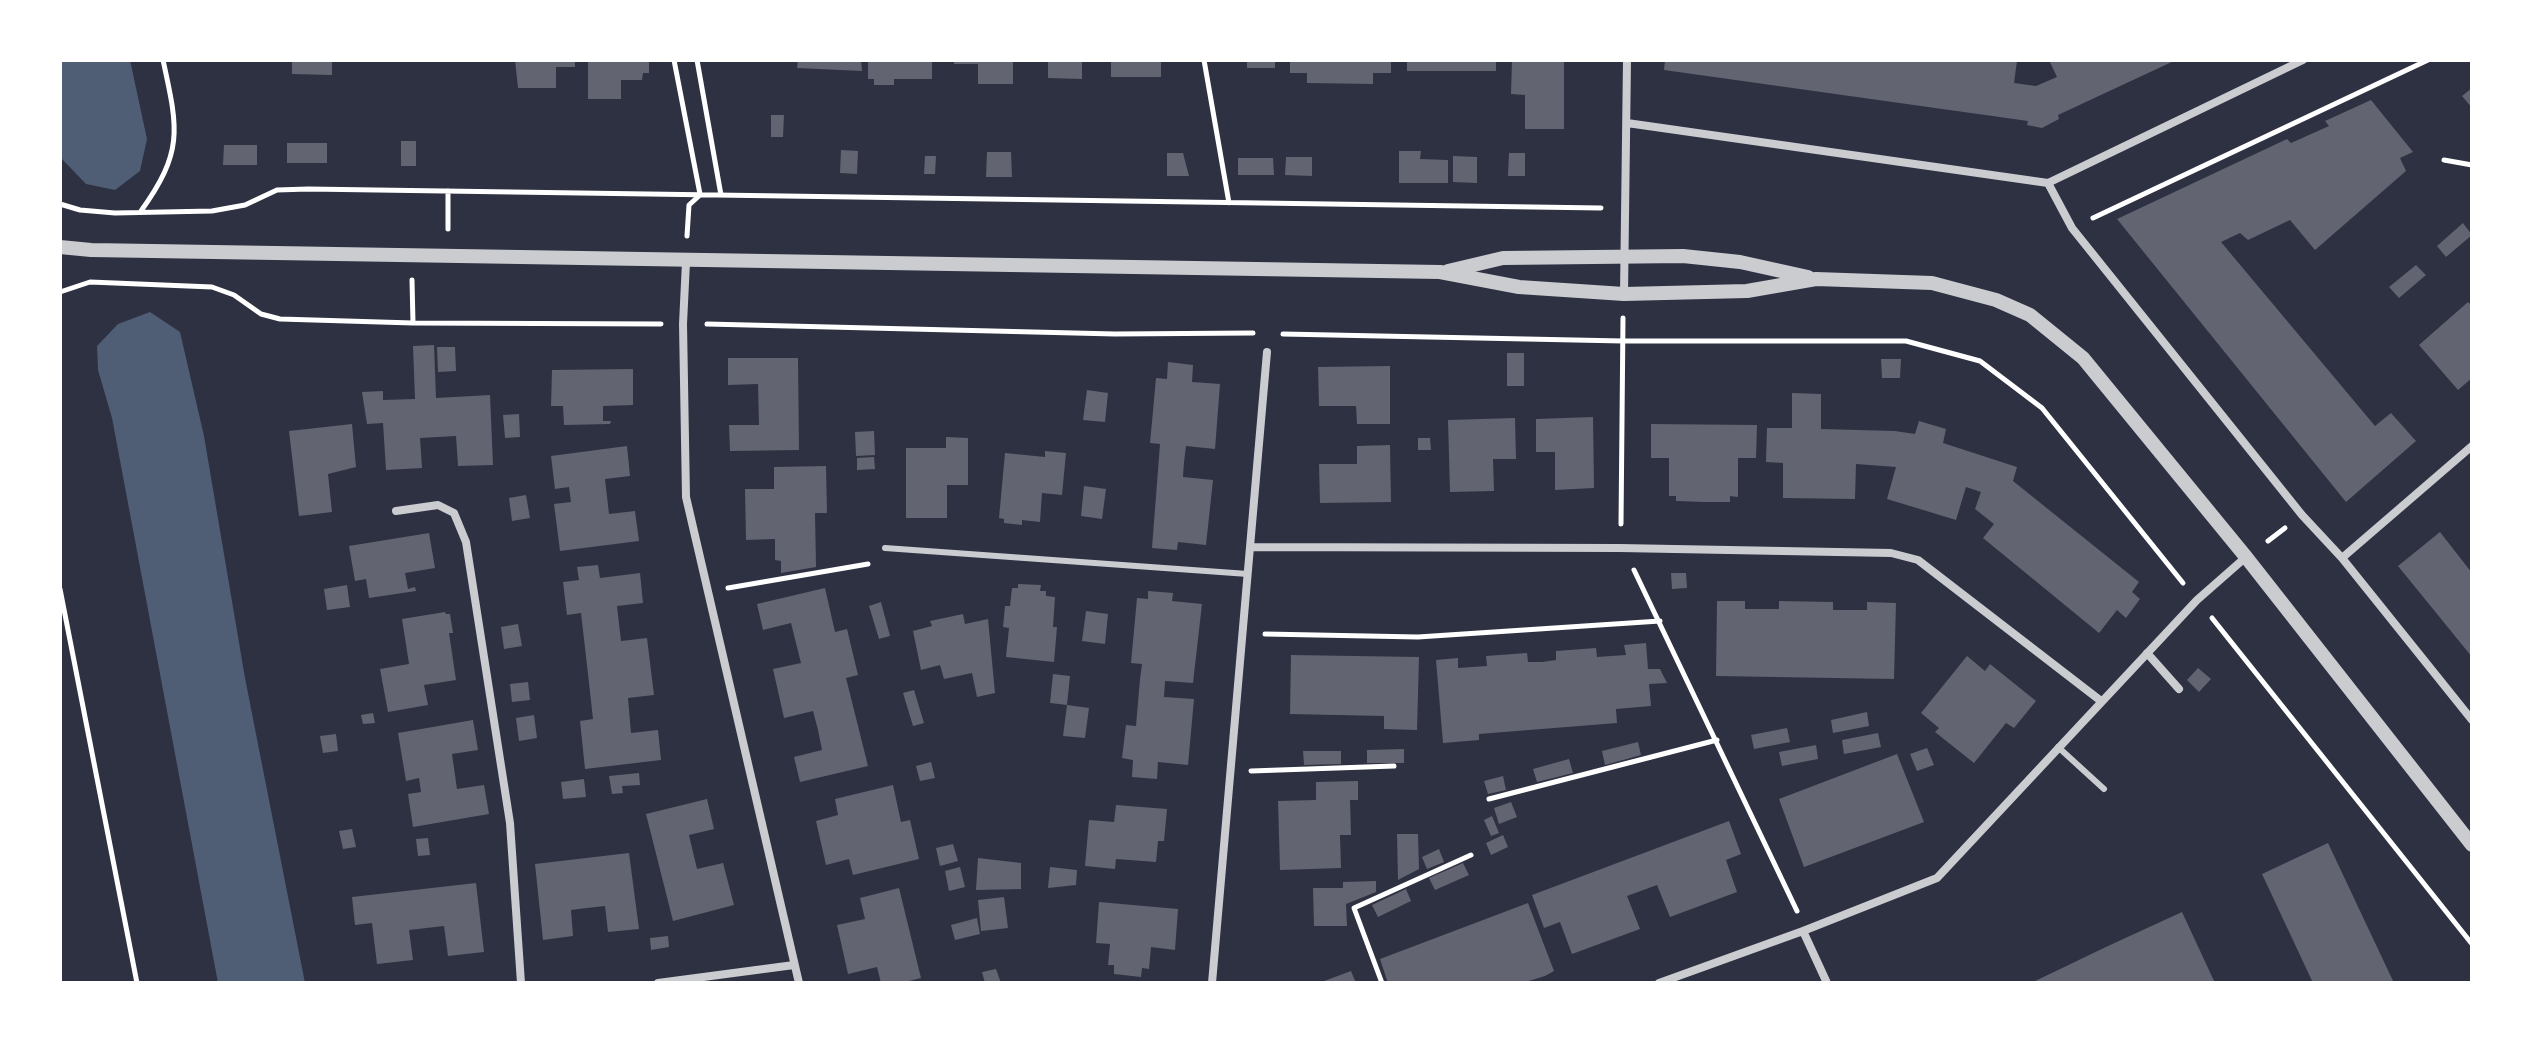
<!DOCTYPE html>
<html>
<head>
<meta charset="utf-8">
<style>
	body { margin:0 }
	#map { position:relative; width:2532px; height:1043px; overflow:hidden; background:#2d3142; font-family:"Noto Sans",sans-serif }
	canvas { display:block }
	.frame { position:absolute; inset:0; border:62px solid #fff; pointer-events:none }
</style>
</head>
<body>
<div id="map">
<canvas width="2532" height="1043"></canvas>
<div class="frame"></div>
</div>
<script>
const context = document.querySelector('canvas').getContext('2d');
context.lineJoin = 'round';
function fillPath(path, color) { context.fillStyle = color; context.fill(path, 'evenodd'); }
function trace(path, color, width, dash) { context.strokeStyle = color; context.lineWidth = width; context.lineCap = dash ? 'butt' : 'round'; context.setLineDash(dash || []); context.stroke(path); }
const water = new Path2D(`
	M60 60H130L147 139 140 171 115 190 86 184 60 157Z
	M150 312 180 332 204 436 245 678 305 983H218L112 418 98 370 97 346 118 324Z`);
const building = new Path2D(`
	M292 60H332V75L292 74Z
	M515 60H575V67H556V88H518Z
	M588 60H649V73H643L642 80H621V99H588Z
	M798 60H861L862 71 797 68Z
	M868 60H932V79H894V85H874V79H868Z
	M954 60H1013V84H978V64H954Z
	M1048 60H1082V79L1048 78Z
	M1111 60H1161V77H1111Z
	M1247 60H1275V68H1247Z
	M1290 60H1391V73H1373V84L1307 83V73H1290Z
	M1407 60H1496V71H1407Z
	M1512 60H1564V129H1525V95L1511 94Z
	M1665 60H2011L2017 61 2014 83 2036 86 2057 77 2049 60H2176L2058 115 2059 119 2042 128 2027 125 2028 121 1664 70Z
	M2472 88V108L2462 96Z
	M2371 100 2413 152 2400 158 2406 171 2315 250 2290 220 2248 240 2240 233 2221 242 2375 426 2391 413 2416 441 2346 502 2117 219 2287 139 2291 143 2329 126 2325 121Z
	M771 115H784L783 137H771Z
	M401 141H416V166H401Z
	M287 143H327V163H287Z
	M224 145H257V165H223Z
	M841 150 858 151 857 174 840 173Z
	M1399 151H1421L1420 159 1448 160V183H1399Z
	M987 152H1011L1012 177H986Z
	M1167 153H1183L1189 176H1167Z
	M1509 153H1525V176H1508Z
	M925 156H936L935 174H924Z
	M1453 156 1477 157V183L1453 182Z
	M1286 157H1312V176L1285 175Z
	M1238 158H1273L1274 175H1238Z
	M2463 223 2472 235 2446 257 2437 246Z
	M2416 265 2426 275 2399 298 2389 287Z
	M2468 302 2472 306V378L2458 390 2419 345Z
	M434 345 436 398 490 395 493 465 458 466 456 436 420 438 422 468 386 470 383 423 367 424 362 392 383 391V400L415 399 413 346Z
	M437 347H455L456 371 438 372Z
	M1507 353H1524V386H1507Z
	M728 358H798L799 450 730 451 729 425H759L758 384 728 385Z
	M1881 359H1901L1900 378H1882Z
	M1168 362 1193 365 1192 382 1220 384 1215 449 1186 446 1184 462 1183 477 1213 480 1206 545 1178 542 1177 550 1152 548 1160 444 1150 443 1153 411 1156 378 1167 379Z
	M1390 366V424H1357L1356 406H1319L1318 367Z
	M633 369V405L603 406V421H611L610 424 564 425 563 406H551L552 370Z
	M1087 390 1108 393 1105 422 1083 420Z
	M1792 393 1821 394V429L1895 431 1915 434 1919 421 1946 429 1943 443 2017 467 2013 481 2139 582 2132 592 2140 599 2126 618 2117 610 2099 633 1983 538 1994 524 1975 509 1981 492 1966 487 1956 520 1887 499 1896 467 1856 464 1855 499 1783 498V463L1766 462 1767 428H1792Z
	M519 414 520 437 505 438 503 415Z
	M1593 417 1594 488 1555 490V452H1536V419Z
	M1515 418 1516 459H1493L1494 491 1450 492 1448 420Z
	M352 424 356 467 328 474 332 512 299 516 289 431Z
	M1651 424 1757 425 1756 458H1738V497L1730 496V502H1703L1676 501V496H1669V458H1651Z
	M874 431 875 455 856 456 855 432Z
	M946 437 968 438V485H947V518H906V448H946Z
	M1418 438H1430L1431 450H1418Z
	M1390 445 1391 502 1320 503 1319 464H1357V446Z
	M627 446 630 476 605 479 609 514 635 511 639 541 560 551 554 504 571 502 569 487 555 489 551 456Z
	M1045 451 1066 453 1062 495 1042 493 1040 522 1022 520V525L1004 523V519L999 518 1005 453 1045 457Z
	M874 457 875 469 857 470V458Z
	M826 466 827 513H815L816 567 781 573V561L775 560V539L746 540 745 489H774V467Z
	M1084 486 1106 489 1102 519 1081 516Z
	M526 495 530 518 512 521 509 498Z
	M2440 532 2472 573V657L2398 566Z
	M429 533 435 568 405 573 408 589 415 587 416 591 369 598 366 579 355 581 349 546Z
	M598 565 600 578 640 573 643 603 617 606 621 641 647 638 654 695 628 698 631 733 658 730 661 760 585 769 580 721 593 719 588 674 581 613 567 615 563 582 579 580 577 567Z
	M1671 573H1686L1687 588 1672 589Z
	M1018 584 1041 585 1040 591H1046V596L1055 597 1053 627H1057L1054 662 1006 657 1009 628 1003 627 1005 606H1010L1012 588H1018Z
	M347 585 350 607 327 610 324 589Z
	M825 588 835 632 847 629 858 675 846 678 868 766 800 782 794 757 822 750 818 730 813 711 784 718 773 669 801 663 791 623 763 630 757 604Z
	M1148 591 1173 593 1172 601 1202 604 1193 683 1165 681 1164 697 1194 699 1188 765 1158 762 1157 779 1132 777 1133 760 1122 758 1126 725 1136 726 1140 679 1142 664 1131 663 1137 598 1148 599Z
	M1717 601H1745V609H1779V601L1833 602V610H1867V602L1896 603 1894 679 1716 676Z
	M881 602 890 636 879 639 869 606Z
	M1086 611 1108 614 1105 644 1082 641Z
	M445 612 446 614H450L453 633H449L456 680 424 685 428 705 388 712 380 669 409 664 402 619Z
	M963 614 965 624 988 619 995 693 977 697 972 673 944 679 940 665 921 670 913 631 932 626 930 621Z
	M518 624 522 646 504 649 501 627Z
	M1646 643 1648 669H1660L1667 683 1649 684 1651 706 1616 709 1617 723 1479 734V740L1443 743 1436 660 1458 658V668L1487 666 1486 656 1527 653 1528 662H1542L1556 660V651L1596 648 1597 657 1611 656 1626 655 1624 645Z
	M1291 655 1419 657 1417 730 1384 729V716L1290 714Z
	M1967 656 1985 671 1990 664 2036 701 2014 728 2006 723 1974 763 1935 732 1939 728 1921 713Z
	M2198 668 2211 679 2199 692 2187 680Z
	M1053 674 1070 676 1067 705 1050 703Z
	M528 682 530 700 512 702 510 684Z
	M914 690 924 723 913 726 903 693Z
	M1067 705 1089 708 1085 738 1063 736Z
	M1867 712 1869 726 1833 733 1831 720Z
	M373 713 375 723 363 724 361 715Z
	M534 715 537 738 519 741 516 718Z
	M473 720 478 750 452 754 457 789 484 785 489 814 413 827 408 794 421 792 419 778 406 781 398 733Z
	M1787 728 1790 742 1754 749 1751 735Z
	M1878 733 1881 747 1844 754 1842 740Z
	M336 734 338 751 323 753 320 736Z
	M1638 742 1641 755 1605 765 1602 751Z
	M1816 745 1818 759 1782 766 1779 752Z
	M1927 748 1934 765 1917 771 1910 754Z
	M1404 749V763H1367V750Z
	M1303 751H1341V764L1304 765Z
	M1897 754 1924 822 1804 867 1779 799Z
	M1569 759 1573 773 1537 782 1533 769Z
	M931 762 935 778 920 781 916 766Z
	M639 773 640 785 622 786 623 793 612 794 609 776Z
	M1503 776 1506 790 1488 794 1484 781Z
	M584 779 586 797 563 799 561 782Z
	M1358 781V800H1350L1351 835H1340L1341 868 1280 870 1278 801 1316 800V782Z
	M893 785 901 822 910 820 919 859 853 875 849 859 826 865 816 821 838 815 835 799Z
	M707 799 714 829 689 835 697 869 723 863 734 905 673 921 646 814Z
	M1511 802 1517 817 1499 824 1494 808Z
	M1116 805 1167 809 1164 841H1158L1156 862 1116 859 1115 869 1085 866 1089 820 1114 822Z
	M1492 816 1499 833 1491 836 1484 820Z
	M1729 821 1741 854 1726 860 1737 892 1670 917 1657 885 1627 896 1640 929 1572 954 1560 922 1544 928 1532 895Z
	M352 829 356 847 343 849 339 831Z
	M1397 834H1418L1419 869 1398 880Z
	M1503 835 1508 847 1491 855 1486 843Z
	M428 838 430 855 418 856 416 839Z
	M2328 843 2394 983H2313L2262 874Z
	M953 844 958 861 940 866 936 848Z
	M1439 849 1444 862 1427 869 1422 857Z
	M629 853 639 929 608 932 605 906 587 908 571 910 573 936 543 940 535 864Z
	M978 858 1021 863V889L976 890Z
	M1463 863 1469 875 1435 890 1429 878Z
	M960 867 965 887 949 891 945 871Z
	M1050 867 1077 870 1076 885 1048 888Z
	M1376 881V892L1346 904 1347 926H1314L1313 888H1343V882Z
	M476 883 484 952 448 956 444 926 409 930 413 960 377 964 372 923 355 925 352 897Z
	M899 888 921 978 901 983H881L877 967 848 974 837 925 865 919 860 898Z
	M1406 889 1411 901 1378 917 1372 905Z
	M1004 897 1008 928 981 931 978 900Z
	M1099 902 1178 909 1175 950 1151 947 1149 969 1142 968 1141 977 1114 974V965H1108L1110 944 1096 943Z
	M1528 903 1554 971 1545 976 1522 983H1388L1380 959Z
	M2182 912 2215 983H2031L2108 946Z
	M977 918 980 934 955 940 951 925Z
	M668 936 669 947 651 950 650 938Z
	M996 969 1001 983H985L982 972Z
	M1351 971 1356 983H1319Z`);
const path = new Path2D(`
	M674 60 700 194
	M697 60 721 195
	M1204 60 1229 203
	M2444 160 2472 165
	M448 191V229
	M60 204 80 210 115 213 212 211 245 205 277 190 308 189 1601 208
	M141 211C184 151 178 129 163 60
	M2093 218 2428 60
	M687 236 689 205 700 195
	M412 280 413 323
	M60 292 90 282 212 287 234 295 261 314 280 319 413 323 661 324
	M707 324 1115 334 1253 333
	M1283 334 1623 341H1906L1980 361 2042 408 2183 583
	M1621 524 1623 318
	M2268 541 2285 528
	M1634 570 1797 911
	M728 588 868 564
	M60 589 137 983
	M2212 618 2472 944
	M1265 634 1418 637 1660 621
	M1251 771 1394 766
	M1489 799 1717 740
	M1382 983 1354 908 1471 855`);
const service = new Path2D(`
	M885 548 1248 574
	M2058 747 2104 789`);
const minor = new Path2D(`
	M1627 123 2048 183 2303 60
	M2048 183 2072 228 2302 515 2342 558 2472 720
	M686 262 683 324 686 497 799 983
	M1624 294 1627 60
	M396 511 438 505 454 513 466 542 510 823 521 983
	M1250 547 1620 548 1891 553 1918 560 2101 701
	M2342 558 2472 446
	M2147 653 2179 689
	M1803 931 1827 983
	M658 983 794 965
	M1212 983 1267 352
	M1659 983 1803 931 1937 878 2197 600 2246 557`);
const tertiary = new Path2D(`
	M60 247 91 250 1440 272 1519 287 1624 294 1747 291 1816 279 1932 283 1996 300 2030 315 2083 358 2246 557 2472 845
	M1448 271 1503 258 1683 256 1740 262 1808 277`);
fillPath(water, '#4f5d75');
fillPath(building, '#626471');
trace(path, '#fff', 5);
trace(service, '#caccd0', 6);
trace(minor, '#caccd0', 8);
trace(tertiary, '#caccd0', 14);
</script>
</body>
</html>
